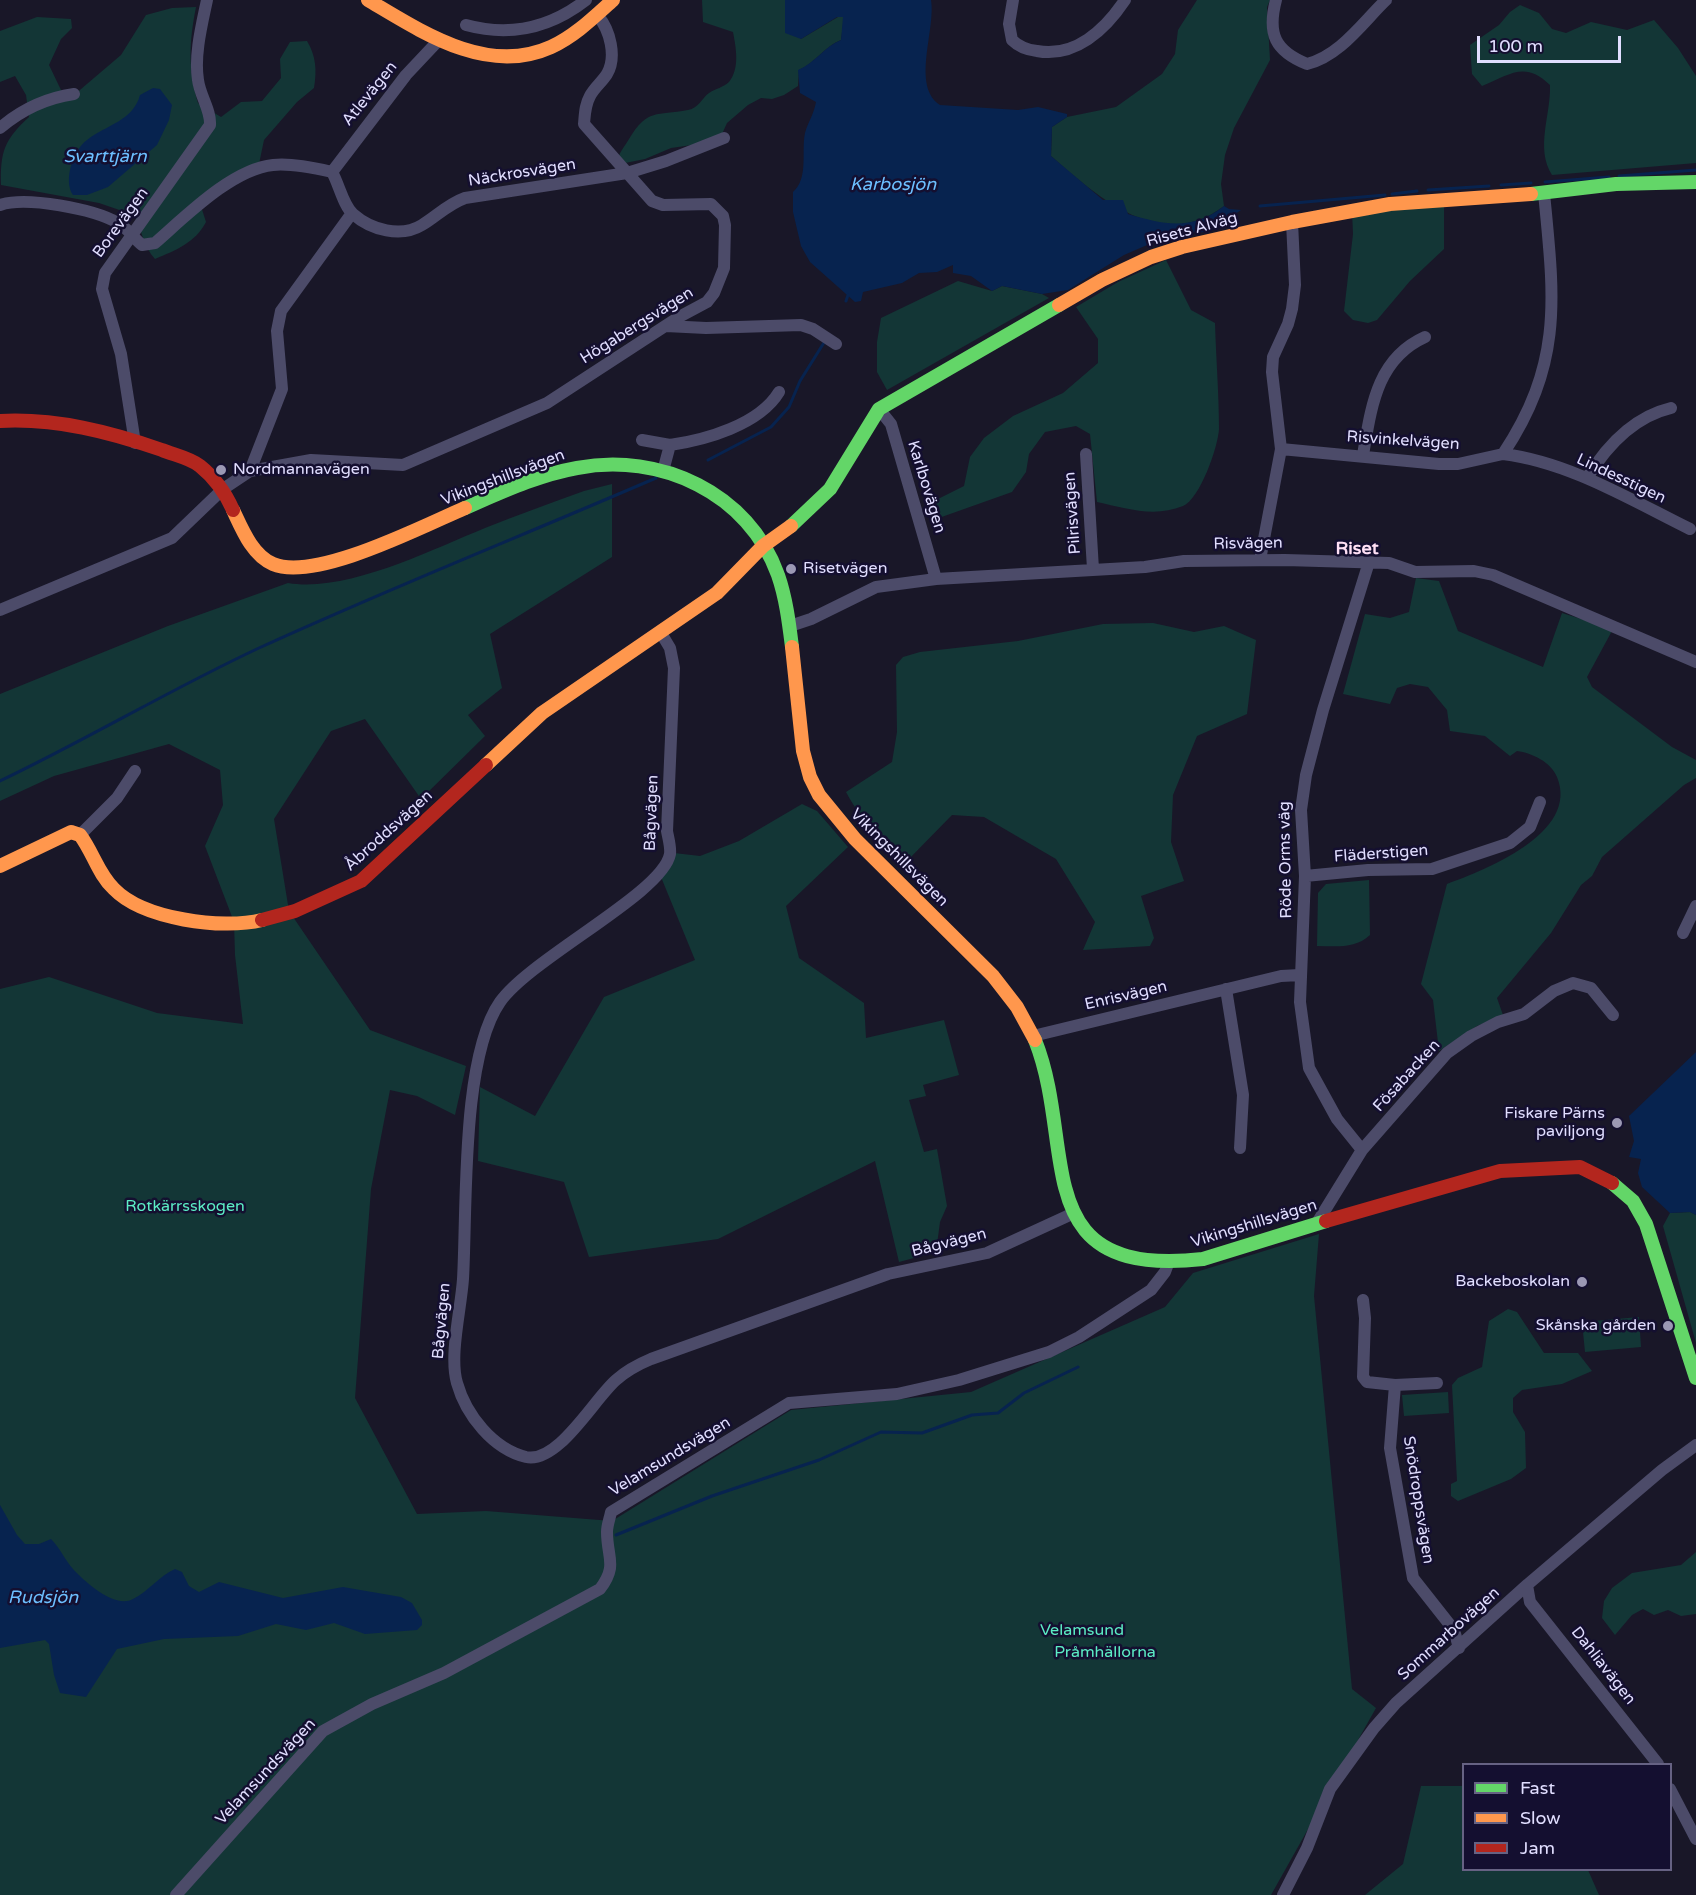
<!DOCTYPE html>
<html>
<head>
<meta charset="utf-8">
<style>
	body { margin:0 }
	#map { position:relative; width:1696px; height:1895px; overflow:hidden; background:#191728; font-family:"Varela Round",sans-serif }
	canvas { display:block }
	.legend { position:absolute; left:1462px; top:1763px; width:210px; height:108px; box-sizing:border-box; background:#140f30; border:2px solid #666283; margin:0; padding:8px 10px; list-style:none; font-size:18px; color:#e1deff }
	.legend li { display:flex; align-items:center; gap:12px; height:30px }
	.legend b { width:30px; border:2px solid #666283 }
	.scale { position:absolute; left:1477px; top:36px; width:144px; height:27px; box-sizing:border-box; border:3px solid #e1deff; border-top:0; padding-left:8px; font-size:18px; line-height:21px; white-space:nowrap; color:#e1deff; -webkit-text-stroke:4px #140f30; paint-order:stroke }
</style>
</head>
<body>
<div id="map">
<canvas width="1696" height="1895"></canvas>
<ul class="legend">
<li><b style="height:8px;background:#63d668"></b>Fast</li>
<li><b style="height:8px;background:#ff974d"></b>Slow</li>
<li><b style="height:8px;background:#b3261e"></b>Jam</li>
</ul>
<div class="scale">100 m</div>
</div>
<script>
const context = document.querySelector('canvas').getContext('2d');
context.lineJoin = 'round';
function fillPath(path, color) { context.fillStyle = color; context.fill(path, 'evenodd'); }
function trace(path, color, width, dash) { context.strokeStyle = color; context.lineWidth = width; context.lineCap = dash ? 'butt' : 'round'; context.setLineDash(dash || []); context.stroke(path); }
function write(font, color, halo, rows, align = 'center') {
  context.font = font + ' "Varela Round",sans-serif'; context.lineWidth = 5; context.setLineDash([]); context.textBaseline = 'middle'; context.strokeStyle = halo; context.fillStyle = color; for (const [text, x, y, turn = 0] of rows) {
    context.save(); context.translate(x, y); context.rotate((+turn || 0) * Math.PI / 180); context.textAlign = isNaN(turn) ? turn : align; if (halo) context.strokeText(text, 0, 0); context.fillText(text, 0, 0); context.restore();
  }
}
const green = new Path2D(`
	M702 0H785L801 39 838 17H844L841 40C825 46 815 63 799 70L798 86 784 95 772 99 761 98 748 105 727 123 722 134 699 144 671 148 645 159 625 163 618 159C620 151 625 146 629 139 648 108 656 116 688 110 699 108 701 99 709 93 715 89 724 87 729 82 740 68 736 48 733 32L703 22Z
	M1197 0H1270L1267 7 1270 60 1234 128 1225 155 1221 184 1224 206C1161 254 1099 198 1051 156L1052 127 1067 117 1116 107 1162 74 1175 54 1178 30Z
	M1520 5 1539 13 1552 29 1566 33 1591 22 1627 30 1654 20 1678 48 1696 76V163L1552 175C1535 148 1551 115 1550 85 1525 60 1509 75 1482 86L1472 74 1470 45 1499 25 1510 12Z
	M196 7C189 42 188 69 198 103L221 117 241 102 262 101 281 78 280 59 290 42 307 41C316 56 317 70 314 88L297 102 264 140 259 164 199 200 206 222C195 243 176 250 155 259 143 246 142 230 134 215L99 203 1 185C0 151 5 139 29 117L26 95 15 76 0 82V31L37 17 71 19 72 28 61 39 49 65 61 90 74 95 121 55 146 15 172 8Z
	M1444 206V249L1410 281 1377 320 1368 323 1353 320 1344 311 1353 234 1352 211Z
	M1166 260 1191 310 1215 323C1216 358 1219 394 1219 429 1218 447 1200 499 1183 506 1154 518 1125 508 1097 502L1090 434 1076 426 1045 432 1029 454 1026 472 1012 492 936 519 930 503 964 486 970 457 984 438 1013 416 1063 393 1098 363V339L1076 307 1118 282Z
	M958 281 992 291 1002 286 1042 294 1049 298 887 390 877 372V342L881 318Z
	M612 484V557L490 634 502 688 468 715 485 736 421 799 365 719 331 731 274 819 289 911 370 1030 466 1066 455 1115 417 1096 390 1090 371 1189 355 1398 417 1514 486 1511 612 1521 791 1410 971 1392 1165 1307 1193 1273 1319 1234 1314 1296 1352 1689 1376 1708 1271 1895H0V989L49 977 157 1013 243 1024 235 955 234 922 205 846 223 805 220 770 169 744 54 776 0 801V694L168 626 288 583C346 593 431 550 485 528 517 515 551 503 584 491Z
	M1416 578 1439 581 1458 631 1543 667 1562 613 1613 629 1587 677 1592 687 1672 747 1696 760V778L1684 785 1602 857 1592 876 1581 885 1551 933 1497 998 1503 1015 1477 1026 1439 1051 1433 1000 1421 984 1447 884C1485 870 1580 833 1557 777 1551 762 1532 753 1517 751L1510 756 1485 736 1450 731 1447 710 1428 687 1410 684 1397 688 1390 704 1343 694 1365 614 1390 618 1409 612Z
	M1153 623 1194 632 1224 626 1256 640 1247 714 1197 736 1173 795 1171 842 1184 881 1141 896 1154 938 1150 946 1083 950 1095 922 1056 859 984 817 952 815 905 863C879 840 863 823 846 792L892 762 897 732 896 665 903 657 920 652 1018 641 1103 624Z
	M802 804 817 811 848 847 786 906 799 958 864 1003 866 1038 944 1020 959 1075 923 1085 926 1096 909 1100 924 1152 937 1149 947 1206 940 1222 936 1252 899 1262 875 1161 718 1239 589 1257 564 1182 478 1161 480 1087 535 1116 604 997 695 960 661 877 674 853 700 856 739 841Z
	M1369 880 1370 935C1355 949 1337 946 1317 946L1318 893 1326 884Z
	M1690 1212 1696 1215V1343L1663 1226 1670 1213Z
	M1508 1309 1517 1312 1544 1353H1578L1592 1371 1562 1384 1522 1390 1513 1398V1412L1525 1432 1526 1468 1511 1479 1458 1501 1451 1496V1484L1457 1481 1452 1385 1458 1378 1482 1367 1489 1321Z
	M1639 1317 1641 1347 1585 1352 1582 1322Z
	M1448 1392 1449 1413 1404 1416 1402 1395Z
	M1696 1552V1614L1681 1616 1668 1610 1654 1615 1643 1609 1632 1615 1615 1635 1602 1618 1604 1601 1612 1588 1632 1573 1681 1565Z
	M1421 1786H1463L1464 1870H1588L1599 1895H1365L1403 1864Z`);
const water = new Path2D(`
	M785 0H931C936 30 911 86 940 105L1018 110 1038 107 1067 114V117L1052 127 1051 156 1103 200H1123L1128 214C1165 225 1192 231 1224 206L1229 209 1241 210 1209 232 1175 233 1124 255 1068 290 1042 294 1002 286 992 291 971 276 953 273V265L937 272 919 273 902 283 863 292 861 301 855 302 810 262 801 246 793 212V192C809 178 801 151 805 133 808 122 814 114 816 102L800 93 798 70C815 63 825 46 841 40L843 17H837L801 39 785 33Z
	M153 88 160 89 172 105 169 120 157 145 108 187 87 195H73C63 181 73 150 87 140 106 125 133 121 140 95Z
	M1696 1052V1215L1690 1212 1670 1213 1642 1187 1638 1173 1641 1159 1629 1157 1634 1141 1629 1116Z
	M0 1505 17 1535 25 1544H39L51 1539C60 1548 65 1560 73 1569 85 1582 115 1609 133 1599 149 1591 159 1576 175 1569L182 1572 189 1586 199 1592 219 1582 283 1598 343 1587 401 1597 412 1603 422 1620V1625L417 1630 365 1634 334 1623 306 1630 276 1624 238 1636 164 1639 117 1649 86 1697 60 1693 54 1675 49 1644 45 1640 0 1648Z`);
const stream = new Path2D(`
	M1619 176 1696 170
	M1545 182 1609 177
	M1501 185 1531 183
	M1428 190 1489 186
	M1392 194 1417 191
	M1260 206 1385 195
	M846 301 848 295
	M708 460 771 427 789 407 800 381 825 341
	M0 781C88 739 171 689 259 648 390 588 524 535 656 478
	M616 1535 712 1496 819 1460 881 1432 922 1433 972 1415 998 1413 1024 1393 1078 1367`);
const street = new Path2D(`
	M1013 0 1009 24 1012 40C1019 47 1028 50 1037 51 1075 58 1105 30 1125 0
	M1276 0C1267 34 1275 51 1307 64 1340 56 1363 22 1386 0
	M466 25C510 37 550 28 586 0
	M0 128C21 110 46 98 74 94
	M332 172 406 75 438 41
	M0 205C26 196 94 209 118 223 127 227 134 239 142 245L155 243C185 217 232 169 273 165 291 163 314 168 332 172 339 184 343 205 353 214 371 230 401 238 422 225 437 216 448 204 465 198L627 173 666 161 724 138
	M666 326 706 328 801 325 813 329 836 344
	M879 409 891 424 936 579
	M642 440 670 445 663 471
	M135 443 121 354 102 289 105 273 210 125C211 110 200 96 198 80 194 55 202 24 207 0
	M670 445C705 440 759 425 779 392
	M1281 449 1439 464H1458L1503 454C1564 362 1554 297 1544 193
	M1086 454 1093 569
	M1503 454C1569 462 1631 500 1690 529
	M1363 455C1371 409 1376 359 1425 337
	M250 471 282 389 277 331 281 311 352 213
	M1587 478C1606 447 1633 417 1671 408
	M1260 560 1281 449 1272 372 1273 357 1288 324 1292 309 1295 285 1292 222
	M0 610 172 538 223 489 250 471 311 460 403 465 547 403 679 317 707 302 714 293 724 268 725 225 723 216 711 204 663 205 652 201 584 124C585 113 585 105 590 96 594 88 602 82 607 74 617 57 610 30 598 16
	M790 626 811 619 876 587 936 579 1145 567 1184 561 1285 560 1389 563 1415 572 1474 571 1493 575 1696 662
	M661 633 670 648 674 668 667 831C668 837 671 847 670 854 663 893 531 958 500 1002 461 1058 467 1209 463 1279 461 1309 449 1356 457 1383 466 1415 493 1449 526 1457 558 1464 594 1399 616 1380 626 1371 639 1364 651 1359L888 1274 987 1253 1074 1213
	M80 835 117 798 135 771
	M1305 876 1368 870 1432 869 1510 843 1530 827 1540 802
	M1683 933 1696 906
	M1226 989 1243 1095 1240 1148
	M1033 1036 1281 976 1300 975
	M1362 1150 1337 1119 1309 1068 1300 1002 1305 876 1301 810 1306 775 1323 710 1369 562
	M1317 1223 1362 1150 1447 1053 1471 1036 1498 1022 1524 1014 1554 991 1573 983 1591 988 1613 1015
	M1363 1300 1365 1318 1363 1377 1367 1382 1395 1385
	M1437 1383 1395 1385 1390 1448 1413 1578 1454 1630 1459 1648
	M1527 1585 1530 1602 1658 1764
	M1670 1789 1696 1839
	M176 1895 323 1731 372 1704 444 1673 600 1589C618 1565 607 1558 607 1532 607 1525 610 1518 611 1512L789 1403 897 1394 959 1380 1049 1352 1079 1337 1151 1290 1165 1272 1168 1264
	M1283 1895 1307 1848 1330 1789 1374 1728 1396 1703 1527 1585 1662 1470 1696 1445`);
const fast = new Path2D(`
	M1531 194 1616 184 1696 182
	M465 508C502 492 538 475 577 468 660 452 749 493 778 575 786 598 789 623 792 647
	M791 526 830 489 879 409 1059 305
	M1035 1040C1078 1148 1024 1279 1203 1259L1326 1221
	M1612 1183 1633 1201 1646 1224 1696 1378`);
const slow = new Path2D(`
	M368 0C422 32 487 76 551 47 575 36 594 17 613 0
	M1059 305 1102 280 1151 257 1182 247 1292 222 1390 204 1531 194
	M233 510C242 529 252 555 273 564 315 582 423 526 465 508
	M792 647 803 751 810 777 819 795 855 839 993 976 1017 1007 1035 1040
	M486 765 542 713 717 593 763 546 791 526
	M0 866 71 832 80 835C93 852 98 874 114 889 143 919 222 930 262 920`);
const jam = new Path2D(`
	M0 421C56 418 110 432 162 450 174 455 190 458 200 466 215 478 225 492 233 510
	M262 920 295 911 361 881 486 765
	M1326 1221 1500 1171 1580 1167 1612 1183`);
const markers = [
	[221,470,6,"#9b98b4"],
	[791,569,6,"#9b98b4"],
	[1617,1123,6,"#9b98b4"],
	[1582,1282,6,"#9b98b4"],
	[1668,1326,6,"#9b98b4"]
];
const streetNames = [
	["Atlevägen",370,94,-51],
	["Näckrosvägen",522,173,-9],
	["Borevägen",121,223,-54],
	["Risets Alväg",1192,230,-15],
	["Högabergsvägen",637,326,-32],
	["Risvinkelvägen",1403,441,4],
	["Vikingshillsvägen",503,478,-21],
	["Lindesstigen",1621,479,25],
	["Karlbovägen",926,487,73],
	["Pilrisvägen",1073,513,-94],
	["Risvägen",1248,544,-1],
	["Bågvägen",652,813,-88],
	["Åbroddsvägen",389,831,-42],
	["Fläderstigen",1381,854,-4],
	["Vikingshillsvägen",899,858,45],
	["Röde Orms väg",1286,860,-91],
	["Enrisvägen",1126,996,-13],
	["Fösabacken",1407,1076,-48],
	["Vikingshillsvägen",1254,1224,-17],
	["Bågvägen",949,1243,-14],
	["Bågvägen",442,1321,-85],
	["Velamsundsvägen",670,1457,-31],
	["Snödroppsvägen",1418,1500,81],
	["Sommarbovägen",1449,1634,-42],
	["Dahliavägen",1603,1666,52],
	["Velamsundsvägen",266,1772,-47]
];
const poiNames = [
	["Nordmannavägen",233,470,"left"],
	["Risetvägen",803,569,"left"],
	["Fiskare Pärns",1605,1114],
	["paviljong",1605,1132],
	["Backeboskolan",1570,1282],
	["Skånska gården",1656,1326]
];
const parkNames = [
	["Rotkärrsskogen",185,1207],
	["Velamsund",1082,1631],
	["Pråmhällorna",1105,1653]
];
const waterNames = [
	["Svarttjärn",105,157],
	["Karbosjön",893,185],
	["Rudsjön",43,1598]
];
const neighbourhoodNames = [
	["Riset",1357,549]
];
fillPath(green, '#133636');
fillPath(water, '#07234f');
trace(stream, '#07234f', 3);
trace(street, '#4c4b69', 12);
trace(fast, '#63d668', 14);
trace(slow, '#ff974d', 14);
trace(jam, '#b3261e', 14);
for (const [x, y, r, color] of markers) { const dot = new Path2D(); dot.arc(x, y, r, 0, 2 * Math.PI); context.fillStyle = color; context.fill(dot); trace(dot, '#140f30', 2); }
write('16px', '#e1deff', '#140f30', streetNames);
write('16px', '#e1deff', '#140f30', poiNames, 'right');
write('16px', '#5cedc5', '#140f30', parkNames);
write('italic 18px', '#6cbfff', '#140f30', waterNames);
write('bold 18px', '#ffe0f5', '#140f30', neighbourhoodNames);
</script>
</body>
</html>
